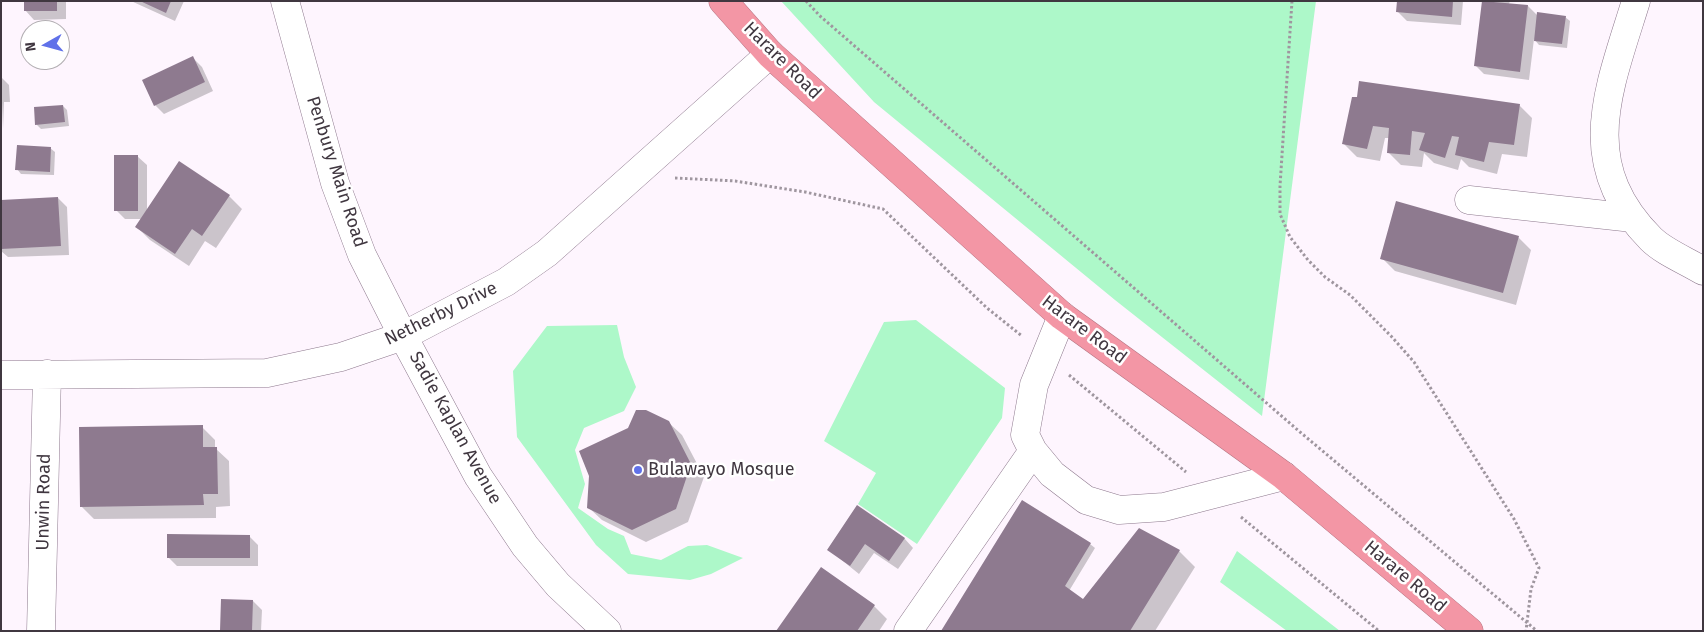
<!DOCTYPE html>
<html>
<head>
<meta charset="utf-8">
<style>
	body { margin:0 }
	#map { position:relative; width:1704px; height:632px; overflow:hidden; background:#fef5fe; font-family:"Fira Sans",sans-serif }
	canvas { display:block }
	.frame { position:absolute; inset:0; border:2px solid #403740; pointer-events:none }
	.north { position:absolute; left:20px; top:20px; width:50px; height:50px; box-sizing:border-box; background:#fff; border:1px solid #b3afb3; border-radius:50%; rotate:263deg; font-size:14px; font-weight:700; line-height:20px; text-align:center; color:#403740 }
	.north::after { content:''; display:block; margin:auto; width:18px; height:22px; background:#6071e9; clip-path:polygon(50% 0,100% 100%,50% 72%,0 100%) }
</style>
</head>
<body>
<div id="map">
<canvas width="1704" height="632"></canvas>
<div class="frame"></div>
<div class="north">N</div>
</div>
<script>
const context = document.querySelector('canvas').getContext('2d');
context.lineJoin = 'round';
function fillPath(path, color) { context.fillStyle = color; context.fill(path, 'evenodd'); }
function trace(path, color, width, dash) { context.strokeStyle = color; context.lineWidth = width; context.lineCap = dash ? 'butt' : 'round'; context.setLineDash(dash || []); context.stroke(path); }
function write(font, color, halo, rows, align = 'center') {
  context.font = font + ' "Fira Sans",sans-serif'; context.lineWidth = 5; context.setLineDash([]); context.textBaseline = 'middle'; context.strokeStyle = halo; context.fillStyle = color; for (const [text, x, y, turn = 0] of rows) {
    context.save(); context.translate(x, y); context.rotate((+turn || 0) * Math.PI / 180); context.textAlign = isNaN(turn) ? turn : align; if (halo) context.strokeText(text, 0, 0); context.fillText(text, 0, 0); context.restore();
  }
}
const green = new Path2D(`
	M781 1H1316L1262 416 1115 300 874 102Z
	M916 320 1005 388 1002 418 917 544 858 504 876 473 824 441 884 322Z
	M617 325 624 357 636 387 624 411 584 428 575 450 585 484 578 508 608 529 624 536 631 554 661 560 688 546 707 545 743 558 711 574 690 580 628 574 596 545 517 437 513 371 547 326Z
	M1237 551 1340 631H1287L1220 582Z`);
const shadow = new Path2D(`
	M25 1H66V19L34 20 25 10Z
	M131 1H184L175 21Z
	M1398 1H1463L1461 25 1407 21 1398 12Z
	M1483 1H1510L1509 4 1528 6 1538 16 1565 17 1570 21 1567 48 1539 45 1534 39 1529 80 1484 74 1475 65Z
	M193 58 202 67 213 91 164 114 155 105Z
	M1 77 9 85 10 102H4L3 129Z
	M1353 98 1519 105 1532 118 1527 157 1502 154 1497 174 1469 167 1461 159 1458 170 1434 163 1424 153 1422 167 1401 165 1388 152 1389 138H1385L1380 161 1357 157 1344 144Z
	M63 106 67 110 69 126 41 129 37 125 35 109Z
	M50 148 55 152 54 175 21 174 17 169Z
	M137 156 147 165V212L229 196 242 209 216 248 205 241 189 266 150 240 137 227 142 219H125L116 210Z
	M58 198 67 207 69 255 8 257 1 251V201Z
	M1518 237 1531 250 1516 305 1395 271 1382 258Z
	M668 422 682 435 704 477 688 522 646 542 602 520 588 507 629 429Z
	M202 427 215 440V448L229 461 230 506 216 507V518L94 519 81 506Z
	M857 506 904 538 913 548 898 569 874 553 859 574 828 549Z
	M249 536 258 545V566H177L168 557Z
	M1090 544 1095 548 1069 591 1084 600 1179 551 1195 567 1155 631H943Z
	M253 601 262 610 261 631H221Z
	M874 606 887 619 879 631H778Z`);
const building = new Path2D(`
	M24 1H57V11H24Z
	M140 1H171L166 13Z
	M1397 1H1453L1452 17 1396 12Z
	M1482 1 1528 5 1520 72 1474 66Z
	M1537 12 1566 16 1562 44 1534 41Z
	M193 56 205 82 154 106 142 80Z
	M1359 81 1520 104 1514 145 1489 142 1484 162 1455 155 1459 137 1452 136 1445 158 1419 150 1425 133 1412 131 1410 155 1387 153 1389 128 1373 126 1367 149 1342 144 1352 97H1357Z
	M63 105 65 122 35 125 34 107Z
	M17 145 51 147 50 172 15 170Z
	M114 155H138V211H114Z
	M179 161 230 195 202 236 192 229 175 254 135 227Z
	M58 197 61 246 1 249V200Z
	M1396 201 1519 236 1503 293 1380 259Z
	M636 410H646L669 421 691 464 676 509 632 530 587 508 589 476 579 451 628 428Z
	M203 425V447H217L218 494H203L204 505 80 507 79 427Z
	M1022 500 1091 543 1065 586 1083 599 1139 528 1180 550 1130 631H941Z
	M857 505 905 538 889 561 865 544 850 566 827 550Z
	M167 534 250 535V558H167Z
	M821 567 875 605 857 631H776Z
	M221 599 253 600 252 631H220Z`);
const path = new Path2D(`
	M806 1 820 16 1300 432 1537 631
	M1292 1 1280 186V214L1290 237 1308 260 1325 277 1350 295 1391 336 1414 362 1514 519 1539 568 1531 589 1526 631
	M675 178 735 181 805 192 883 209 987 308 1022 336
	M1069 375 1186 472
	M1241 517 1379 631`);
const minor = new Path2D(`
	M285 1 335 183 362 255 403 336 478 476 525 546 558 585 607 631
	M1636 1C1609 89 1575 163 1651 239 1664 252 1687 261 1703 271
	M1469 200 1633 218
	M1062 316 1034 385 1025 435 1033 451 1052 474 1086 500 1119 510 1164 507 1284 476
	M1 375 267 373 341 357 403 336 506 282 547 253 770 54
	M41 631 47 374
	M908 631 1033 451`);
const highway = new Path2D(`
	M723 1 770 54 1062 316 1284 476 1469 631`);
const markers = [
	[638,470,5,"#6071e9"]
];
const streetNames = [
	["Harare Road",782,61,45],
	["Penbury Main Road",336,172,72],
	["Netherby Drive",441,314,-26],
	["Harare Road",1084,330,37],
	["Sadie Kaplan Avenue",455,428,61],
	["Unwin Road",44,502,-89],
	["Harare Road",1405,577,40]
];
const poiNames = [
	["Bulawayo Mosque",648,470]
];
fillPath(green, '#adf8c9');
fillPath(shadow, '#0003');
fillPath(building, '#8e7a8f');
trace(minor, '#8d788d', 29);
trace(highway, '#b47582', 29);
trace(path, '#9f969f', 3, [2.5, 2.5]);
trace(minor, '#fff', 28);
trace(highway, '#f396a5', 28);
for (const [x, y, r, color] of markers) { const dot = new Path2D(); dot.arc(x, y, r, 0, 2 * Math.PI); context.fillStyle = color; context.fill(dot); trace(dot, '#fff', 2); }
write('18px', '#403740', '#fff', streetNames);
write('18px', '#403740', '#fff', poiNames, 'left');
</script>
</body>
</html>
